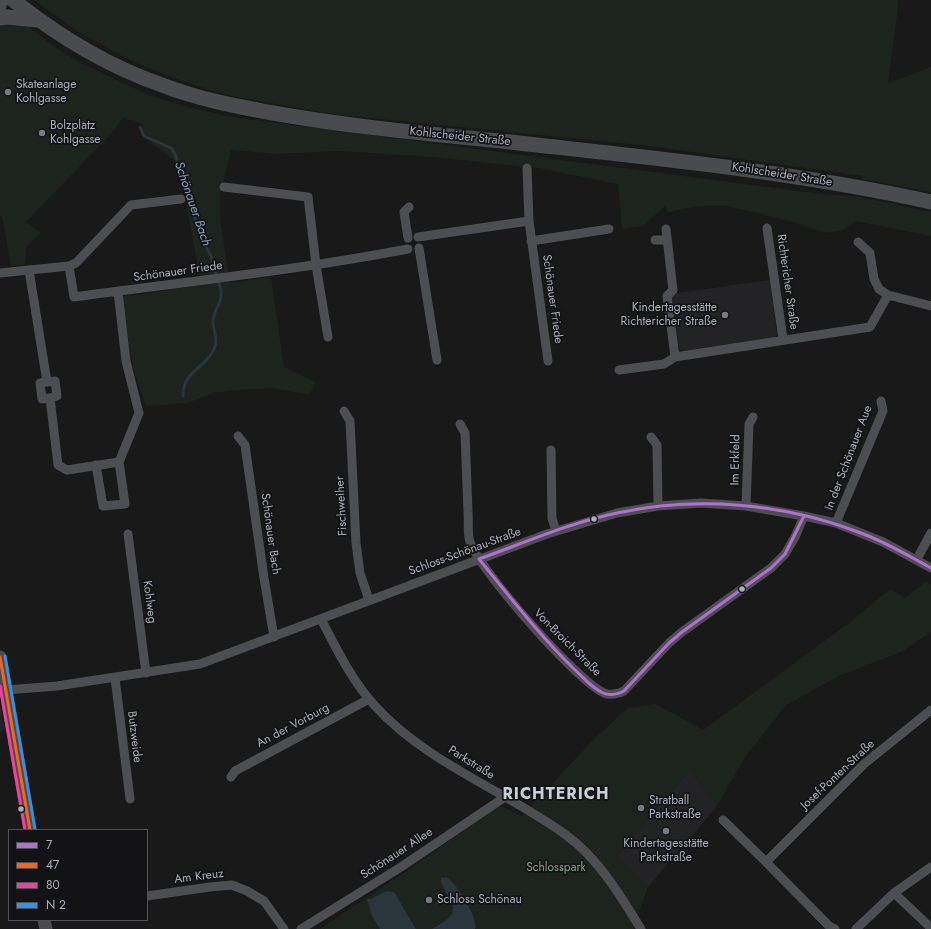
<!DOCTYPE html>
<html>
<head>
<meta charset="utf-8">
<style>
	body { margin:0 }
	#map { position:relative; width:931px; height:929px; overflow:hidden; background:#191919; font-family:Jost,sans-serif }
	canvas { display:block }
	.legend { position:absolute; left:8px; top:829px; width:140px; height:92px; box-sizing:border-box; background:#131315; border:1px solid #4f5157; margin:0; padding:5px 7px; list-style:none; font-size:12px; color:#a9afbb }
	.legend li { display:flex; align-items:center; gap:8px; height:20px }
	.legend b { width:20px; border:1px solid #4f5157 }
</style>
</head>
<body>
<div id="map">
<canvas width="931" height="929"></canvas>
<ul class="legend">
<li><b style="height:5px;background:#b36fd0"></b>7</li>
<li><b style="height:5px;background:#f26522"></b>47</li>
<li><b style="height:5px;background:#f240a1"></b>80</li>
<li><b style="height:5px;background:#3a90db"></b>N 2</li>
</ul>
</div>
<script>
const context = document.querySelector('canvas').getContext('2d');
context.lineJoin = 'round';
function fillPath(path, color) { context.fillStyle = color; context.fill(path, 'evenodd'); }
function trace(path, color, width, dash) { context.strokeStyle = color; context.lineWidth = width; context.lineCap = dash ? 'butt' : 'round'; context.setLineDash(dash || []); context.stroke(path); }
function write(font, color, halo, rows, align = 'center') {
  context.font = font + ' Jost,sans-serif'; context.lineWidth = 3.5; context.setLineDash([]); context.textBaseline = 'middle'; context.strokeStyle = halo; context.fillStyle = color; for (const [text, x, y, turn = 0] of rows) {
    context.save(); context.translate(x, y); context.rotate((+turn || 0) * Math.PI / 180); context.textAlign = isNaN(turn) ? turn : align; if (halo) context.strokeText(text, 0, 0); context.fillText(text, 0, 0); context.restore();
  }
}
const built = new Path2D(`
	M770 280 777 334 773 338 683 351 679 349 672 297 677 293Z
	M0 703 5 729 0 733Z
	M690 770 717 806 648 887 616 856Z`);
const green = new Path2D(`
	M34 0H899L888 83 931 67V192L862 179V176L649 146 339 115 241 98 212 91 163 74 122 56 77 31Z
	M7 23 27 25 56 48 83 64 149 95 187 107 232 117 822 194 860 197 931 212V236L856 221 841 231 825 233 790 221 727 206H699L668 212 665 206 643 226 622 229 618 184 543 169 433 157 338 151 278 154 231 150 220 195V219L230 283 271 277 284 367 316 382 309 395 273 388 237 390 213 393 188 403 146 406 133 368 122 297 201 285 185 196 174 160 142 136 143 124 123 118 110 135 26 222 41 233 27 246 25 265 11 266 2 216H0V26Z
	M926 581 931 585V632L901 652 841 675 786 705 743 760 717 806 690 770 616 856 648 887 633 929H320L404 873 499 805 522 816 592 741 628 708 656 704 703 730 849 623 890 589 905 598Z`);
const water = new Path2D(`
	M446 877C456 882 479 918 475 929H432C467 910 450 908 441 881V878Z
	M386 891 394 892 416 929H380L372 916 367 899H371Z`);
const stream = new Path2D(`
	M140 127 144 136 171 148 175 154 200 234 211 256 216 274
	M183 396C182 372 206 368 214 349 219 339 213 331 213 322 214 305 226 302 219 284`);
const minor = new Path2D(`
	M527 168 529 221 548 361
	M224 187 308 197 316 265 328 337
	M767 228 783 339
	M666 229 673 290 667 296 675 357
	M418 237 529 221
	M408 238 404 212 409 207
	M655 240H667
	M531 241 609 229
	M858 242 870 253 874 279 879 289 888 295
	M419 248 437 360
	M69 266 74 297C185 282 298 270 408 249
	M29 270 47 382 40 383 42 399 50 398
	M0 273 69 266 76 263 131 205 181 199
	M619 370 664 364 675 357 870 327 888 295 931 306
	M47 382 55 381 57 396 50 398 58 465 67 470 119 462
	M344 411 350 421 356 543 360 573 369 600
	M460 424 465 433C466 459 467 486 468 512 469 521 467 533 470 542 478 568 582 688 607 694 613 695 618 694 624 691L669 643 682 632 771 568 785 554 795 537 804 516
	M238 436 245 445 264 578 274 637
	M651 437 657 445 658 506
	M551 450 552 518 556 531
	M96 465 103 506 125 504 119 462 139 413 126 361 118 292
	M746 506 749 424 753 417
	M836 523 883 411 881 401
	M128 534 146 673
	M917 559 931 533
	M321 619C336 648 352 681 375 706 427 763 504 790 566 835 598 858 620 895 641 929
	M115 678 130 799
	M6 690 57 686 200 664 547 534 617 513 658 506 701 503 746 506 804 516 836 523 883 542 931 568
	M231 777 235 771 369 699
	M723 820 766 862 864 764 931 710
	M766 862 829 926 835 929
	M894 893 931 928
	M147 896 210 887 232 885 247 891 264 901 284 929
	M301 929 401 867 505 797
	M856 929 894 893 931 867`);
const secondary = new Path2D(`
	M0 6 2 0
	M0 657 30 830
	M44 920 46 929`);
const primary = new Path2D(`
	M13 0C58 36 107 66 162 85 198 99 235 106 273 113 351 127 431 134 510 142 651 158 792 171 931 202
	M0 18 7 17 38 20`);
const bus1 = new Path2D(`
	M479 559C524 543 569 523 617 513 697 496 782 503 858 532 884 541 907 555 931 568
	M479 559C510 597 540 636 575 670 584 678 592 688 603 693 610 696 618 694 624 691L669 643 682 632 771 568 785 554 804 516`);
const bus2 = new Path2D(`
	M0 657 30 830`);
const bus3 = new Path2D(`
	M0 686 25 830`);
const bus4 = new Path2D(`
	M5 656 35 829`);
const markers = [
	[8,92,4,"#777a82"],
	[42,133,4,"#777a82"],
	[725,315,4,"#777a82"],
	[594,519,3.5,"#a9afbb"],
	[742,589,3.5,"#a9afbb"],
	[641,808,4,"#777a82"],
	[21,809,3.5,"#a9afbb"],
	[666,831,4,"#777a82"],
	[429,900,4,"#777a82"]
];
const poiNames = [
	["Skateanlage",16,85],
	["Kohlgasse",16,99],
	["Bolzplatz",50,126],
	["Kohlgasse",50,140],
	["Kindertagesstätte",717,308,"right"],
	["Richtericher Straße",717,322,"right"],
	["Stratball",649,801],
	["Parkstraße",649,815],
	["Kindertagesstätte",666,844,"center"],
	["Parkstraße",666,858,"center"],
	["Schloss Schönau",437,900]
];
const streetNames = [
	["Kohlscheider Straße",460,137,6],
	["Kohlscheider Straße",782,175,9],
	["Schönauer Friede",178,272,-8],
	["Richtericher Straße",787,282,82],
	["Schönauer Friede",552,299,82],
	["In der Schönauer Aue",849,458,-69],
	["Im Erkfeld",736,460,-89],
	["Fischweiher",342,506,-93],
	["Schönauer Bach",270,534,82],
	["Schloss-Schönau-Straße",465,552,-20],
	["Kohlweg",149,602,83],
	["Von-Broich-Straße",567,643,45],
	["An der Vorburg",293,726,-28],
	["Butzweide",134,737,83],
	["Parkstraße",471,763,32],
	["Josef-Ponten-Straße",838,775,-43],
	["Schönauer Allee",397,854,-33],
	["Am Kreuz",199,877,-7]
];
const parkNames = [
	["Schlosspark",556,868]
];
const waterNames = [
	["Schönauer Bach",192,204,71]
];
const districtNames = [
	["RICHTERICH",556,795]
];
fillPath(built, '#232325');
fillPath(green, '#1c241d');
fillPath(water, '#2a353c');
trace(stream, '#2a353c', 3);
trace(minor, '#4d4e52', 9);
trace(secondary, '#4c4c50', 13);
trace(primary, '#4a4b4e', 15);
trace(bus1, '#b36fd0', 3);
trace(bus2, '#f26522', 3);
trace(bus3, '#f240a1', 3);
trace(bus4, '#3a90db', 3);
for (const [x, y, r, color] of markers) { const dot = new Path2D(); dot.arc(x, y, r, 0, 2 * Math.PI); context.fillStyle = color; context.fill(dot); trace(dot, '#131315', 1.5); }
write('12px', '#a9afbb', '#131315', poiNames, 'left');
write('12px', '#a9afbb', '#131315', streetNames);
write('12px', '#7ea87f', '#131315', parkNames);
write('italic 13px', '#7d9fb9', '#131315', waterNames);
context.letterSpacing = '1px';
write('bold 16px', '#caced7', '#131315', districtNames);
context.letterSpacing = '0px';
</script>
</body>
</html>
